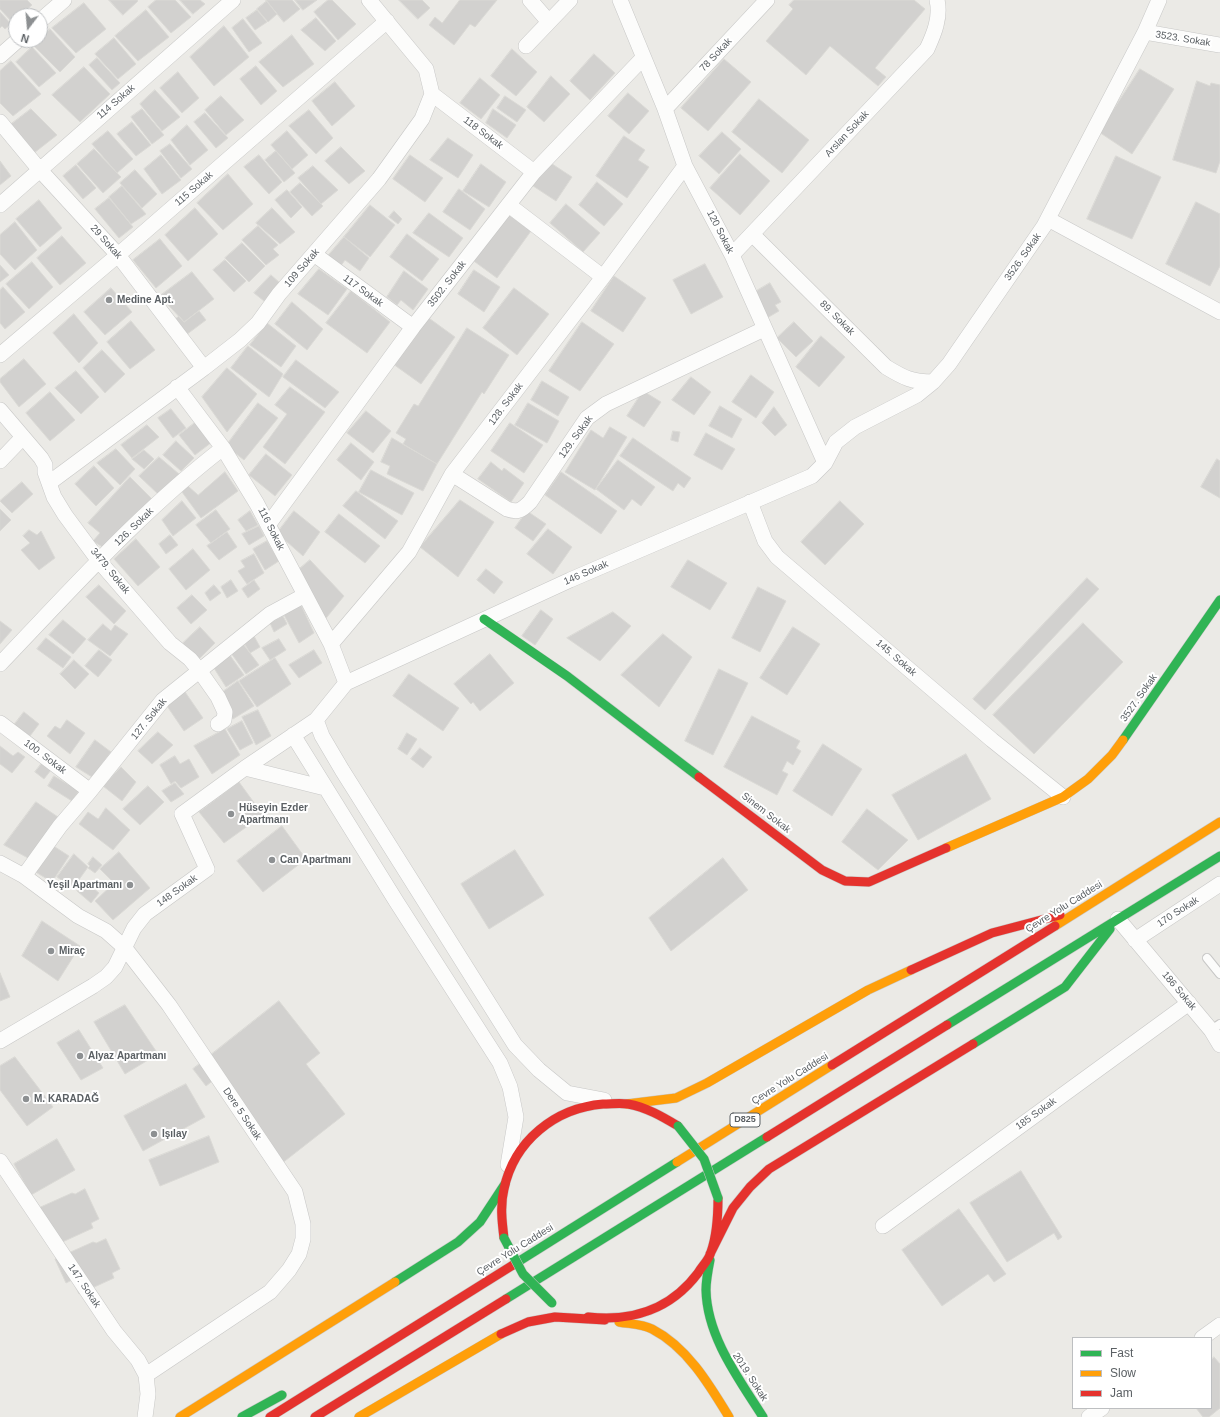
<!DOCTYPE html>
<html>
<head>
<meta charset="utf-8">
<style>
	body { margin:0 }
	#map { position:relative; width:1220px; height:1417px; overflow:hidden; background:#ebeae6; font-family:Arial,sans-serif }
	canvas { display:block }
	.legend { position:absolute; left:1072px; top:1337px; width:140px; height:72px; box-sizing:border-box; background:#fff; border:1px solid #bdbfc1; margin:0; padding:5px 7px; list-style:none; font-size:12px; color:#5b6064 }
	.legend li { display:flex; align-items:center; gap:8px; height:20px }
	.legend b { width:20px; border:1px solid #bdbfc1 }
	.north { position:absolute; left:8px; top:8px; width:40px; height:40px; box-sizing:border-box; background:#fff; border:1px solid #bdbfc1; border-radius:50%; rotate:196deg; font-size:11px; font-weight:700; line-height:16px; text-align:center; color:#5b6064 }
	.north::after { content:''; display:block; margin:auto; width:14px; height:18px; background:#8d9092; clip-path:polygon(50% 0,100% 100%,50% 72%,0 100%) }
</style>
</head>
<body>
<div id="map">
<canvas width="1220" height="1417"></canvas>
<ul class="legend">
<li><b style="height:5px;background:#30b455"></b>Fast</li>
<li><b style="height:5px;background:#ff9f0a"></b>Slow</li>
<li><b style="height:5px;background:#e5322d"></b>Jam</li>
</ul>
<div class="north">N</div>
</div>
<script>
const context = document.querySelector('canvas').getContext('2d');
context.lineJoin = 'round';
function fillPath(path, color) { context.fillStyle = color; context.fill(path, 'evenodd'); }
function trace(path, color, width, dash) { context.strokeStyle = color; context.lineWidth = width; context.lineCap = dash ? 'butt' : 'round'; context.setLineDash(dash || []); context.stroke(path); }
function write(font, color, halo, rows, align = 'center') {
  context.font = font + ' Arial,sans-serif'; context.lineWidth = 4; context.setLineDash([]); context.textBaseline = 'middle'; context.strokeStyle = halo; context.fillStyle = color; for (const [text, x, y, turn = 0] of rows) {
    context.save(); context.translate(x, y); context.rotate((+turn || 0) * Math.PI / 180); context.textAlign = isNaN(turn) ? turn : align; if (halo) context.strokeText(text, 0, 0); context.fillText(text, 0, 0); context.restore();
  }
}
const building = new Path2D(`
	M0 0H27L32 5 19 16H16L12 22 0 9Z
	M109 0H137L138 1 123 15Z
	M156 0H175L191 17 171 33 148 7Z
	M180 0H200L205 4 193 14Z
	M266 0H292L300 9 284 22Z
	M295 0H317L303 10Z
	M328 0H332L356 24 338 40 314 12Z
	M399 0H422L430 8 418 19Z
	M460 0H497L475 27 470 24 454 45 429 25 435 17 442 23Z
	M794 0H914L925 9 875 68 886 77 878 86 830 46 806 75 766 41 793 9 789 5Z
	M267 1 277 14 268 22 257 9Z
	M84 3 106 29 76 53 52 28Z
	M146 10 169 37 138 61 115 36Z
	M257 10 267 22 255 30 246 18Z
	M0 12 11 24 5 29 2 26 0 28Z
	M316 18 336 41 325 51 301 30Z
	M243 19 262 43 249 52 232 28Z
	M224 26 249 57 214 86 190 57Z
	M50 29 75 57 60 72 33 45Z
	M292 35 314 64 283 87 259 62Z
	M114 38 136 64 118 79 95 54Z
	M32 47 56 73 39 87 16 62Z
	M512 49 537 72 516 96 491 76Z
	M594 54 615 73 590 100 570 81Z
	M97 58 120 83 112 90 89 65Z
	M724 59 751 82 708 131 681 108Z
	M11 61 41 94 13 116 0 103V71Z
	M256 66 277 91 261 105 240 79Z
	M84 67 110 94 80 122 52 95Z
	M1140 69 1174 89 1132 154 1099 132Z
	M178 72 199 98 182 113 160 88Z
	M551 76 570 94 544 122 527 107Z
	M480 78 500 95 481 119 460 103Z
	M1197 81 1210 86 1211 83 1220 85V161L1216 173 1173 160Z
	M335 82 355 106 332 126 312 101Z
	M155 90 180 117 162 131 140 104Z
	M628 93 649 111 629 134 608 116Z
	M221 96 244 120 226 135 205 110Z
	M505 96 526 110 517 122 497 108Z
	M759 99 809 140 782 173 732 132Z
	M31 109 57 135 34 153 10 125Z
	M142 109 164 135 152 144 131 117Z
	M493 109 516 125 507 138 486 123Z
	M309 110 333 138 316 154 289 126Z
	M205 113 228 138 216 148 194 122Z
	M132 122 151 145 136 156 117 134Z
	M187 125 208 150 190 165 171 140Z
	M108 131 133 159 117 173 92 144Z
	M287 131 308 155 292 169 271 145Z
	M722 132 741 149 719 174 699 156Z
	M624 136 645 150 638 160 649 167 627 198 596 176Z
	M448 138 473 155 458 178 430 160Z
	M170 144 192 169 181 178 160 151Z
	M341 147 365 171 349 184 325 161Z
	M94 149 121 177 103 193 77 164Z
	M276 151 295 173 284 182 265 160Z
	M740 154 770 181 740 215 710 188Z
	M161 155 181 180 162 194 144 169Z
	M259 155 282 182 269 194 244 167Z
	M410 155 443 178 425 202 393 179Z
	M1116 156 1161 177 1132 239 1087 219Z
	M543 158 572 177 556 201 527 182Z
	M0 161 11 176 0 185Z
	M481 164 506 182 489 207 463 191Z
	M76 165 96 188 83 199 63 176Z
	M313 166 338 190 321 204 298 178Z
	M135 170 157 194 142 208 120 183Z
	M228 174 253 204 223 230 197 203Z
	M597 182 623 204 604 226 579 205Z
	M300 183 323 206 312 216 290 192Z
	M122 186 146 214 131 224 109 197Z
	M459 189 485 209 470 230 443 212Z
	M287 190 302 207 291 218 275 200Z
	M109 198 133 227 119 238 95 209Z
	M39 200 62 228 40 247 16 219Z
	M1196 202 1220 214V266L1210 286 1166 264Z
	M566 204 600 233 583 252 550 223Z
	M370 205 395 225 370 257 344 237Z
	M195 208 218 234 188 261 165 235Z
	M272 208 295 232 280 244 256 223Z
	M394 211 402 219 398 224 389 217Z
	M505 212 531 231 497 278 471 259Z
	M429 213 463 238 449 257 413 233Z
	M15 222 37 250 15 270 0 254V235Z
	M258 226 278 245 273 249 279 255 266 265 242 240Z
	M407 234 439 259 422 281 390 257Z
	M62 236 86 263 60 285 37 258Z
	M344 237 369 258 360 271 345 260 340 267 327 257Z
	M160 239 182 266 156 288 133 260Z
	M242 243 265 266 249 282 225 258Z
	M225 260 246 281 234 292 213 270Z
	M32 262 53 287 29 309 6 284Z
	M705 264 723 297 691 314 673 280Z
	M0 265 9 275 0 282Z
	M319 269 347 289 328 315 298 294Z
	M474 270 500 287 484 312 458 294Z
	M404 271 428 289 413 310 401 300 397 305 387 297Z
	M192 272 214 299 184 322 160 296Z
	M271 275 280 283 264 301 254 293Z
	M614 276 646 298 623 332 591 311Z
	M770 283 781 302 775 305 779 311 767 318 753 293Z
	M3 287 25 312 5 329 0 323V290Z
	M111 288 132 312 105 335 84 312Z
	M514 288 549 314 517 355 483 328Z
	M351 291 390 322 367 353 326 323Z
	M292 302 323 329 307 350 275 324Z
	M199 311 206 320 186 335 174 320 179 316 184 322Z
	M74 314 98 343 79 363 53 333Z
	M426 316 455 337 421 384 393 364Z
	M131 321 155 350 130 369 107 342Z
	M582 322 614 344 580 391 549 371Z
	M794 322 813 341 796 357 777 338Z
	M267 323 296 346 281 367 250 345Z
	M467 328 509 355 484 394 482 392 437 464 403 444 406 439 396 433 414 404 418 406Z
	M821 336 845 357 819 387 796 367Z
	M248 346 283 374 269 397 231 368Z
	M102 350 125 374 105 393 83 368Z
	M24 359 46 384 19 407 0 382V379Z
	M296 360 339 392 325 408 283 377Z
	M227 368 257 394 227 432 202 397Z
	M76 371 99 397 81 414 55 388Z
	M751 375 774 392 756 418 732 402Z
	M691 377 711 392 694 415 672 400Z
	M542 381 569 397 558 416 531 400Z
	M290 387 325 412 285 464 263 447 287 414 275 405Z
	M643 391 661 402 644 427 627 416Z
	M50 392 75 420 50 441 26 413Z
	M258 403 278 418 244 460 226 446Z
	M528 403 559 421 547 443 515 425Z
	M720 406 742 419 732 438 709 426Z
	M774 407 787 425 775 436 762 423Z
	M171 409 186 428 173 438 158 418Z
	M366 411 391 431 373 453 347 433Z
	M196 422 212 442 195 455 179 435Z
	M510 423 543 445 524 473 491 451Z
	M147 425 159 437 132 458 121 445Z
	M610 427 627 437 595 490 565 472 591 430 603 438Z
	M673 431 680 432 678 442 671 440Z
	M706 433 735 449 722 470 694 455Z
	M392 438 437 464 423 491 387 474 390 466 381 462Z
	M633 438 691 478 684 488 678 483 673 491 620 456Z
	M176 441 194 458 181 471 163 455Z
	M351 443 374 462 361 480 337 460Z
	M116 449 135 469 120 485 97 463Z
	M144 450 154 459 144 469 132 459Z
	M266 454 292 475 275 496 249 475Z
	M159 457 179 474 159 495 139 476Z
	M1217 459 1220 461V498L1201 487Z
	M618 460 655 487 641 506 632 499 624 510 596 489Z
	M491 462 502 471 504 468 524 483 511 502 478 479Z
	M94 466 114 488 96 506 75 484Z
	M371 470 414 493 402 515 359 492Z
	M225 472 238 491 201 518 182 492 188 486 198 495Z
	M561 472 617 511 601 534 545 495Z
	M130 477 152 499 104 548 93 541 100 533 88 523Z
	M22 482 33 494 12 513 0 501Z
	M356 491 398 521 385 539 343 506Z
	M460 500 494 522 458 577 420 547Z
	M182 501 196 518 173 536 162 520Z
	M840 501 864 524 825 565 801 542Z
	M0 509 11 520 0 531Z
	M216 510 230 529 211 543 196 525Z
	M250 511 258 525 246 531 238 520Z
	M294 511 320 532 303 556 277 533Z
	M527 511 546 524 533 541 515 528Z
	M339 514 380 546 365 563 325 532Z
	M259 526 264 536 249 545 242 534Z
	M548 529 572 547 553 574 527 554Z
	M29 530 37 535 41 531 55 558 39 570 21 550 30 543 23 536Z
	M227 532 237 547 219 560 207 546Z
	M170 535 178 545 166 554 159 544Z
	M136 539 160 567 138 586 114 559Z
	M267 541 279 561 265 570 253 549Z
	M193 549 210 570 186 590 169 569Z
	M254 554 264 573 247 584 238 571 245 567 241 561Z
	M310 560 344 596 323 622 297 571Z
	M688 560 727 583 710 610 671 587Z
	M486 569 503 582 494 594 477 580Z
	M1087 578 1099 589 985 710 973 699Z
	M231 580 238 591 227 598 221 587Z
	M254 580 260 589 248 598 242 589Z
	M99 585 126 611 114 624 86 597Z
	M214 585 221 593 210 601 205 593Z
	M758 587 786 601 760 652 732 638Z
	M192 595 207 610 191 624 177 608Z
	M301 605 314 633 299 643 284 615Z
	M541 610 553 619 535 645 522 636Z
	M613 612 631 626 600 661 567 638Z
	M283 616 287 624 274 632 270 623Z
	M63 620 86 639 73 654 49 635Z
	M0 621 12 630 0 644Z
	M1083 623 1123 662 1034 754 993 715Z
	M103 624 111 631 115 625 128 634 110 656 88 640Z
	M200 627 215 643 199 659 183 643Z
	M793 627 820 644 787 695 760 678Z
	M663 634 692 657 659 707 621 675Z
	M254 636 260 647 250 653 244 643Z
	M46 638 71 657 63 668 37 649Z
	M279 639 286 650 270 660 262 648Z
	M244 645 259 665 246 674 231 653Z
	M99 650 112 660 98 677 85 666Z
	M314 650 322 663 299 678 289 665Z
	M229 654 244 675 226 687 212 665Z
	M490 654 514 683 480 711 473 702 471 704 454 684Z
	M275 658 291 684 257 707 239 681Z
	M74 660 89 674 75 689 60 674Z
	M719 669 748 683 713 755 685 741Z
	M409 674 459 708 443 731 393 696Z
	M238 681 254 706 233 719 217 696Z
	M183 689 203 718 184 731 165 703Z
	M258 710 271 736 256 745 242 717Z
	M24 712 39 724 30 736 14 725Z
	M752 716 800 741 796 748 801 751 793 765 787 761 782 771 788 774 777 795 724 767Z
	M67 720 85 733 70 754 47 736 55 726 60 729Z
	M242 721 253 743 240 750 227 729Z
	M225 729 240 755 212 774 194 746Z
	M158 732 173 745 152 764 138 751Z
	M407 733 417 739 407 755 398 749Z
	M95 740 111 752 92 777 76 767Z
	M823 744 862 769 832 816 793 791Z
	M0 746 13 756 18 752 25 757 12 773 0 764Z
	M420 748 432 757 423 768 411 759Z
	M966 754 991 799 918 840 892 795Z
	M175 756 180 764 189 759 199 777 181 788 175 781 171 784 160 765Z
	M42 763 51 770 44 779 35 772Z
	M121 767 136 782 122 801 103 786Z
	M54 776 79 791 72 801 48 786Z
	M239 782 263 815 224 843 199 812Z
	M175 783 184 794 171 802 162 791Z
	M148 786 164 802 140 825 123 809Z
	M36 802 58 817 28 858 4 845Z
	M106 808 130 830 113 850 79 824 88 812 98 819Z
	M867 809 908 840 878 870 842 842Z
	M282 826 306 859 263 892 237 861Z
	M52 845 69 856 52 882 34 871Z
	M515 850 544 895 489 929 461 884Z
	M119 852 150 888 113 920 95 901 114 883 100 869Z
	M74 854 88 867 73 888 57 877Z
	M93 857 102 865 95 873 88 868 90 866 88 864Z
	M723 858 748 890 671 951 649 918Z
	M86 882 99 893 91 903 77 891Z
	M42 921 80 946 58 981 22 956Z
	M0 973 10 997 0 1001Z
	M279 1001 320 1053 306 1064 345 1114 281 1164 215 1079 206 1086 193 1069Z
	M125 1005 158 1054 125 1074 94 1022Z
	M79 1030 103 1068 81 1080 57 1043Z
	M15 1057 53 1107 27 1126 0 1090V1066Z
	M186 1084 205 1117 143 1151 124 1116Z
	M209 1136 219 1162 160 1186 149 1160Z
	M57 1139 75 1170 31 1195 14 1164Z
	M1021 1171 1062 1237 1058 1240 1054 1233 1007 1262 970 1203Z
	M85 1189 99 1219 91 1223 93 1228 58 1244 34 1210 72 1193 75 1194Z
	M959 1209 1006 1274 994 1282 988 1274 942 1306 902 1250Z
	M106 1239 120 1269 112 1273 114 1278 79 1294 72 1280 66 1283 55 1259 93 1242 96 1243Z
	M1214 1357 1220 1364V1408L1209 1417H1203L1196 1408H1211V1360Z`);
const lane = new Path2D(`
	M1207 958 1220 974
	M1211 1030 1220 1024`);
const street = new Path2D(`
	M530 0 549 22
	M620 0 665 109 685 166 732 255 825 463
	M40 21 64 0
	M1145 32 1220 45
	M526 46 570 0
	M0 56 18 40
	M432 94 534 172
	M665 109 767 0
	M0 122 39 169 118 255 204 368
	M0 205 233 0
	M510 206 603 277
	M1048 219 1220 312
	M752 234 886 367C904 378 912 382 933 382
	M314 254 413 327
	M732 255 927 49C934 34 941 17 937 0
	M0 355 118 255 387 21
	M177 387 223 448 257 504 331 644 346 683
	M0 410 41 458 45 465V472L54 497 65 515 99 561 170 643 190 659 199 670 218 697 225 712 224 720 218 724
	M0 461 23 437
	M452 474 507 509C518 513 522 510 530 502L587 418 606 404 764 329
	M49 483 204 368 240 340 258 323 279 294 379 179 422 119 432 94 426 69 369 0
	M750 502 765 541 777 557 992 740 1063 797
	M268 525 413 327 534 172 643 58
	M331 644 409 552 452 474 603 277 685 166
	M0 664C71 590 141 511 223 448
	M316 720 322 736 342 770 515 1045 539 1070 567 1093 604 1100
	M0 723 90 791
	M293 735 396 901 500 1063 510 1087 516 1117 508 1165
	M245 768 325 788
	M0 863 24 876 78 916 106 931 124 947 169 1005 295 1192 303 1224V1239L299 1254 289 1270 270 1292 146 1375
	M24 876 60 826 90 791 163 700 270 614 305 595
	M1118 919 1211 1030 1220 1045
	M1135 940 1220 884
	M0 1041 93 986 106 977 115 967 134 928 145 914 207 869 182 814 245 768 316 720 346 683 570 580 812 476 825 463 836 442 855 427 917 395 933 382 949 364 1044 226 1145 32 1159 0
	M0 1161 114 1331 138 1360 146 1375 148 1394 145 1417
	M883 1226 1189 1003
	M1202 1338 1220 1325
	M1089 1417 1102 1408`);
const fast = new Path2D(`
	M484 619 567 676 699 777
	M1123 740 1220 600
	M947 1025 1220 856
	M973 1044 1065 987 1110 929
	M710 1260C708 1270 706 1280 706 1290 707 1337 739 1379 763 1417
	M513 1265 677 1162
	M395 1282 458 1242 480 1222 505 1184
	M506 1299 767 1137
	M242 1417 282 1395`);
const slow = new Path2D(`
	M946 848 1063 797 1088 779 1112 755 1123 740
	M1055 926 1220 822
	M627 1104 676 1098 707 1083 868 990 911 970
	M677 1162 832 1065
	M619 1322C630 1324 642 1324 652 1329 687 1347 709 1384 729 1417
	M180 1417 395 1282
	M359 1417 501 1334`);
const jam = new Path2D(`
	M699 777 822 870 845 881 869 882 946 848
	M911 970 992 933 1060 915
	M832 1065 1055 926
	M767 1137 947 1025
	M504 1238C502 1222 500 1205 504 1189 514 1141 555 1108 603 1104 611 1104 620 1103 628 1104 646 1107 663 1117 678 1126
	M710 1254 733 1208 750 1187 769 1169 973 1044
	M588 1317C632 1322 671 1309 698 1273 702 1266 709 1260 711 1252 717 1235 718 1216 718 1198
	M501 1334 528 1322 555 1317 605 1320
	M270 1417 513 1265
	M315 1417 506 1299`);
const fastBridge = new Path2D(`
	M678 1126 704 1159 718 1198
	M504 1238 523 1274 552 1303`);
const markers = [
	[109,300,4,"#8d9092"],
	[231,814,4,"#8d9092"],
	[272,860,4,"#8d9092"],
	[130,885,4,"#8d9092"],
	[51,951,4,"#8d9092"],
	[80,1056,4,"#8d9092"],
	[26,1099,4,"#8d9092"],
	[154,1134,4,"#8d9092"]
];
const shields = [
	[745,1120,30]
];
const shieldNames = [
	["D825",745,1120]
];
const streetNames = [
	["3523. Sokak",1183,39,9],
	["78 Sokak",716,55,-47],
	["114 Sokak",116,102,-41],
	["118 Sokak",483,133,37],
	["Arslan Sokak",847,134,-47],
	["115 Sokak",194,189,-41],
	["120 Sokak",720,232,63],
	["29 Sokak",106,242,48],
	["3526. Sokak",1023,257,-55],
	["109 Sokak",302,268,-49],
	["3502. Sokak",447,284,-52],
	["117 Sokak",363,291,36],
	["89. Sokak",837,318,45],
	["128. Sokak",506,404,-53],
	["129. Sokak",576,437,-54],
	["126. Sokak",134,527,-44],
	["116 Sokak",271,529,63],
	["3479. Sokak",110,571,51],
	["146 Sokak",586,573,-24],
	["145. Sokak",896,658,41],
	["3527. Sokak",1139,698,-55],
	["127. Sokak",149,719,-51],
	["100. Sokak",45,757,37],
	["Sinem Sokak",766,813,38],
	["148 Sokak",177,891,-36],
	["Çevre Yolu Caddesi",1064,907,-32],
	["170 Sokak",1178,912,-33],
	["186 Sokak",1179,991,50],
	["Çevre Yolu Caddesi",790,1079,-32],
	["Dere 5 Sokak",242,1114,56],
	["185 Sokak",1036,1114,-36],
	["Çevre Yolu Caddesi",515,1250,-32],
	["147. Sokak",84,1286,56],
	["2019. Sokak",750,1377,57]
];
const poiNames = [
	["Medine Apt.",117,300],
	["Hüseyin Ezder",239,808],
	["Apartmanı",239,820],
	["Can Apartmanı",280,860],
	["Yeşil Apartmanı",122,885,"right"],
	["Miraç",59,951],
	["Alyaz Apartmanı",88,1056],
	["M. KARADAĞ",34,1099],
	["Işılay",162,1134]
];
fillPath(building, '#d2d1cf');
trace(building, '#dad9d5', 1);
trace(lane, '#c7c7c6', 10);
trace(street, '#c7c7c6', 16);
trace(fast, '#c7c7c6', 10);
trace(slow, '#c7c7c6', 10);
trace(jam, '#c7c7c6', 10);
trace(lane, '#fcfcfb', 8);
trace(street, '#fcfcfb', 15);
trace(fast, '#30b455', 9);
trace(slow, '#ff9f0a', 9);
trace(jam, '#e5322d', 9);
trace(fastBridge, '#c7c7c6', 10, []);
trace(fastBridge, '#30b455', 9);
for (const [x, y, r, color] of markers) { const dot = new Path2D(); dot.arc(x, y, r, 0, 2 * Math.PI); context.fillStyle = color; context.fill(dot); trace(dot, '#fff', 1.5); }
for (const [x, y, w] of shields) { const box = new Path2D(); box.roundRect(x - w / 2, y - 7, w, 14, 3); context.fillStyle = '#fff'; context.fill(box); trace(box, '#5b6064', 1); }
write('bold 9px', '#5b6064', null, shieldNames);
write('10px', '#5b6064', '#fff', streetNames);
write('bold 10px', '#5b6064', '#fff', poiNames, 'left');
</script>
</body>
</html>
